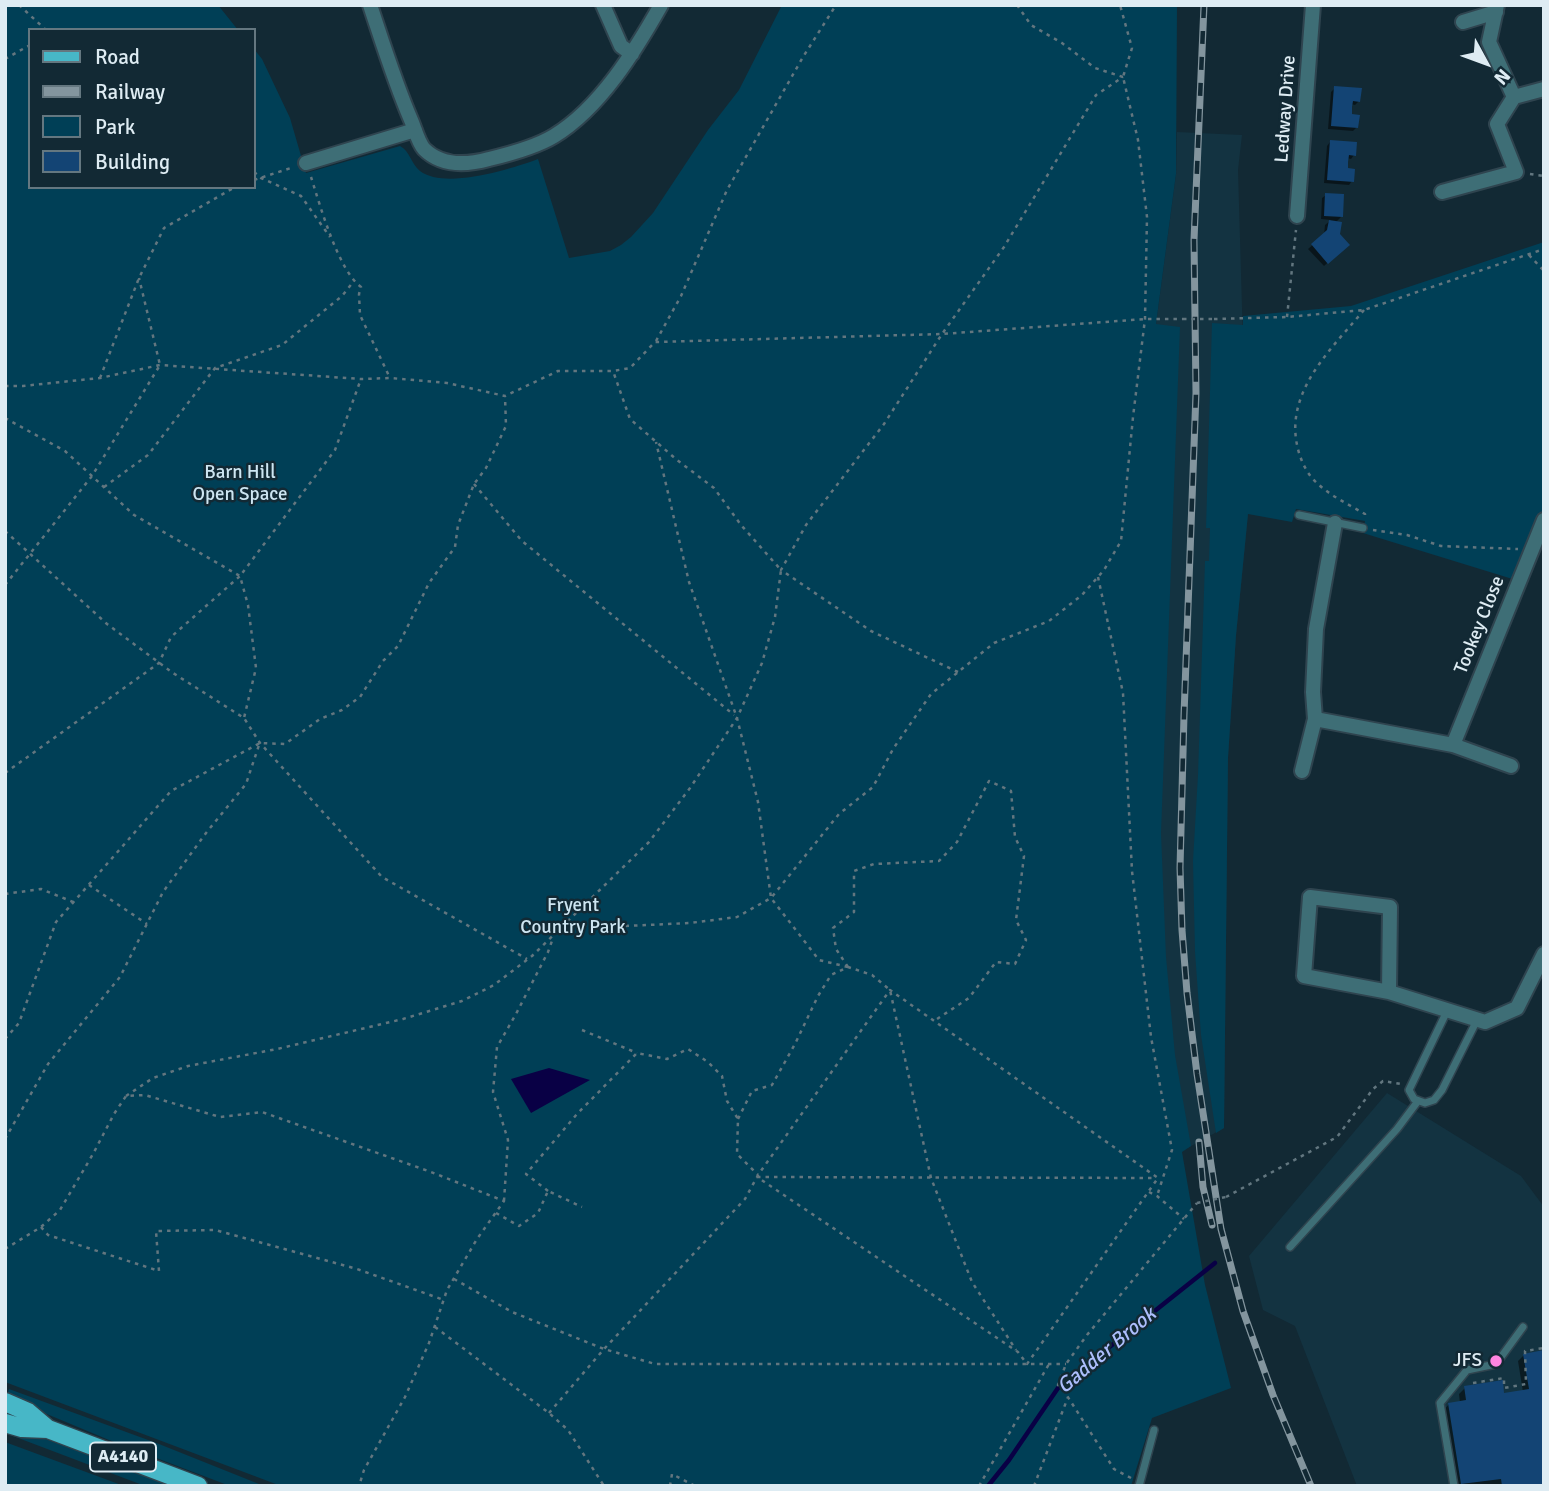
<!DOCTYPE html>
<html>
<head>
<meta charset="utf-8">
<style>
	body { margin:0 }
	#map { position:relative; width:1549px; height:1491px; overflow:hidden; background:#122934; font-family:Signika,sans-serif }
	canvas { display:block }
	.frame { position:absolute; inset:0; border:7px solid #deecf3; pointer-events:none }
	.legend { position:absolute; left:28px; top:28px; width:228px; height:161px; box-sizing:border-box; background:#122934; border:2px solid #647780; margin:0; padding:9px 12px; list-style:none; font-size:21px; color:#deecf3 }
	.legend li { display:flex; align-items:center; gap:14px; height:35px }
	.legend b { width:35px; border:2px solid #647780 }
	.north { position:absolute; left:1451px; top:28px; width:70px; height:70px; -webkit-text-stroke:5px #122934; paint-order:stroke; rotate:131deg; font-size:19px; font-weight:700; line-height:28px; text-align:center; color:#deecf3 }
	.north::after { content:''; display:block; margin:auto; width:24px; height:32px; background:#deecf3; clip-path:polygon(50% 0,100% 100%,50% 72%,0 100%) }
</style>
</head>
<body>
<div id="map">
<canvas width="1549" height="1491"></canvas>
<div class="frame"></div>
<ul class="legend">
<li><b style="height:9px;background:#47b7c7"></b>Road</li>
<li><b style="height:9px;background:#83959e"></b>Railway</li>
<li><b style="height:19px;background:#003f56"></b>Park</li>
<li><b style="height:19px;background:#134474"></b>Building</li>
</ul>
<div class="north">N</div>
</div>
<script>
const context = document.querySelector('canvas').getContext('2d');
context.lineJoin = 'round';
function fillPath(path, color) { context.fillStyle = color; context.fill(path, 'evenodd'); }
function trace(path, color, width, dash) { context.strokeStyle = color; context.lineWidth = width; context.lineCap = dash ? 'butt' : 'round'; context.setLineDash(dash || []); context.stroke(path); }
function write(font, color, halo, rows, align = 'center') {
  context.font = font + ' Signika,sans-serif'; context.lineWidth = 5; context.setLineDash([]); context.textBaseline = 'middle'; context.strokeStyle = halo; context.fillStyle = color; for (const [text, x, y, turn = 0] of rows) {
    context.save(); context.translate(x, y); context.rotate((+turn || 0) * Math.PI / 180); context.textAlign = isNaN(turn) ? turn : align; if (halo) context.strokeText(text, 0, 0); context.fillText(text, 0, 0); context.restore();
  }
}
const built = new Path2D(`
	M1177 132 1242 135 1238 170 1248 514 1236 636 1228 758 1224 1128 1182 1151 1154 1006 1152 354 1176 174Z
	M1387 1093 1521 1176 1544 1207V1486H1357L1295 1326 1263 1310 1249 1256Z`);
const green = new Path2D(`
	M5 5H218L238 30H30V187H254V49L262 59 290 118 306 173 400 146C410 151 411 164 420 171 445 190 511 169 538 159L569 258 610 251 621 245 631 237 653 213 708 130 739 90 782 5H1177L1176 174 1156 324 1180 327 1161 833 1166 957 1175 1055 1191 1146 1182 1152 1205 1285 1231 1388 1152 1418 1131 1486H281L5 1382Z
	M1544 242V520L1519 581 1363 533 1365 521 1296 509 1292 522 1248 514 1236 635 1228 758 1224 1128 1216 1133 1201 1035 1195 952 1193 861 1198 775 1205 561H1209L1210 528H1206L1212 323 1243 325V316L1351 306Z
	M9 1389 159 1444 264 1486H230L109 1440 6 1397Z
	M5 1424 172 1486H145L5 1433Z
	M5 1442 124 1486H5Z`);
const water = new Path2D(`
	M549 1068 590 1080 531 1113 511 1079Z`);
const shadow = new Path2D(`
	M1335 88 1359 101 1355 105 1351 104 1350 116 1357 127 1353 131 1328 129 1331 92Z
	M1330 142 1354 155 1351 159 1347 158 1346 170 1352 181 1349 185 1324 183 1327 146Z
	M1326 195 1341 217 1335 223 1338 234 1347 245 1324 266 1308 249 1324 235 1325 225 1331 220 1321 219 1322 198Z
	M1544 1352V1486H1495V1484L1455 1486 1443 1411 1449 1404 1460 1403 1459 1394 1465 1388 1503 1395 1523 1392 1518 1361 1524 1355Z`);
const stream = new Path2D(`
	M988 1486 1009 1460 1058 1388 1215 1263`);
const building = new Path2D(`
	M1334 86 1362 88 1360 102 1353 101 1352 107V114L1360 115 1358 128 1331 126Z
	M1330 140 1357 142 1356 156 1349 155 1348 162V168L1355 169 1354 182 1327 180Z
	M1325 193 1344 194 1343 217 1324 216Z
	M1329 220 1342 222 1340 234 1350 245 1328 264 1311 244 1327 230Z
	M1544 1350V1486H1502L1501 1479 1461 1484 1448 1403 1466 1400 1464 1386 1503 1380 1504 1393 1529 1389 1523 1354Z`);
const path = new Path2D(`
	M19 5 46 30
	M1017 5 1031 25 1062 43 1095 68 1123 77
	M5 59 30 45
	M254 172 261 178 301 196 330 237
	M1530 174 1544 176
	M311 177C320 205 338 270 361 287L359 294 360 315 390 378
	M254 180 291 168
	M1529 255 1544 271
	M1364 310C1334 346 1289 387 1296 439 1298 453 1303 467 1312 478 1326 494 1348 504 1365 514V518
	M1287 317 1296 230
	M1214 319 1287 317 1364 310 1544 249
	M656 341 681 296 727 190 803 57 836 5
	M100 378 139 278 164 228 235 187
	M5 386H23L100 378 160 365 361 379 390 378 447 383 505 396 558 371H613L630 368 655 342 942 334 1145 319H1183
	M5 418 65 451 134 515 240 576 335 450 361 379
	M474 484 522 541 734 715
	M104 487 148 455 215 368 282 345 342 296 354 281
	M1373 530 1407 535 1441 546 1518 549
	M5 531 107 624 173 673 244 718 260 743 382 877 527 959
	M1098 577 1123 693 1132 871 1151 1037 1172 1150 1157 1196
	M5 585 92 476 160 365 139 278
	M958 672 871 631 781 570 806 525 884 424 942 334 1004 247 1096 95 1123 77
	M5 773 159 663 171 637 240 576 248 605 256 668 244 718
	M89 885 147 924
	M5 894 41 889 73 902
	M566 925 625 926 690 923 737 917 771 898 758 802 737 718 689 582 656 442
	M848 967 819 960 771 898 839 814 873 787 893 749 931 694 994 643 1049 621 1082 595 1104 570 1121 541 1133 417 1145 319 1147 217 1138 140 1123 77 1132 48 1120 5
	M848 967 836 949 833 928 854 912V871L874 864 939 861 957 842 989 781 1011 791 1015 837 1024 856 1016 920 1026 940 1015 964 996 962 969 998 934 1021
	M582 1030 637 1053
	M5 1039 19 1023 56 922 171 791 260 743 285 744 320 719 342 710 360 697 383 661 398 646 429 583 455 547 458 525 474 484 486 468 506 426 505 396
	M126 1096 153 1078 188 1066 277 1049 403 1019 462 1001 494 985 532 956 649 842 690 788 737 718 762 663 775 617 781 570 741 525 714 488 677 460 630 419 613 371
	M738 1119 752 1091 772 1085 795 1044 818 996 831 975 848 967 872 975 890 990 931 1178 972 1282 1016 1350
	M5 1139 48 1064 120 977 163 892 206 833 246 784 259 745
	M757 1177 1156 1178
	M548 1191 526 1174 577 1114 637 1053 667 1059 688 1049 708 1062 722 1076 727 1101 738 1119 737 1154 758 1175
	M1149 1192 1157 1196 1184 1219
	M1226 1197 1337 1137 1373 1089 1383 1081 1401 1084
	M504 1201 508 1140 493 1092 497 1047 516 1014 548 952 553 938
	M496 1213 519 1226 538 1213 548 1191 582 1207
	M41 1227 48 1235 159 1271 156 1231 215 1230 357 1269 444 1300
	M5 1249 41 1227 60 1210 93 1154 114 1114 126 1096 145 1095 220 1117 262 1112 431 1172 504 1201 477 1239 447 1290 429 1343 405 1397 364 1470 359 1486
	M454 1279 512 1312 604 1349 655 1364H1066
	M435 1327 549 1413 568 1430 604 1486
	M1473 1383 1504 1378V1388L1526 1384 1525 1351 1544 1348
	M549 1413 604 1349 745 1199 757 1177 758 1175 890 990 1158 1178 1027 1364 1018 1352 757 1177
	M1131 1478 1114 1469 1064 1391 1058 1385 1066 1364 1087 1335 1197 1203
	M670 1486 672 1474 695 1486
	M979 1486 1049 1364
	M1034 1486 1068 1397`);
const lane = new Path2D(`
	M1299 515 1363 528
	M1447 1011 1409 1090 1414 1099 1425 1103 1434 1100 1442 1090 1477 1020
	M1290 1247 1397 1129 1418 1101
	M1139 1486 1154 1430
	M1454 1486 1440 1403 1467 1370 1496 1364 1523 1327`);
const street = new Path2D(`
	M370 5C383 44 395 83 411 120 415 129 418 142 424 149 442 167 467 165 489 159 510 154 536 147 554 136 600 108 635 51 661 5
	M603 5 621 46 632 54
	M1497 5 1489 42 1514 97
	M1463 22 1496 12
	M306 163 415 130
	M1442 192 1516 172 1497 124 1514 97 1544 89
	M1297 216 1313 5
	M1315 719 1453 745 1511 766
	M1453 745 1544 520
	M1302 771 1315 719 1313 692 1316 629 1335 523
	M1389 992 1390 907 1310 897 1304 976 1389 992 1485 1022 1517 1008 1544 954`);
const primary = new Path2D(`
	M5 1402 28 1412 48 1429
	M5 1423 22 1428 48 1429 198 1486`);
const rail = new Path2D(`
	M1204 5 1194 240 1196 393 1184 715 1180 868 1182 930 1187 993 1197 1074 1221 1229 1243 1311 1273 1395 1311 1486
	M1199 1142 1203 1187 1212 1225`);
const pathBridge = new Path2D(`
	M1183 319H1214
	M1197 1203 1226 1197`);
const markers = [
	[1496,1361,7,"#fe85e0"]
];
const shields = [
	[123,1457,66]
];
const shieldNames = [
	["A4140",123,1457]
];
const streetNames = [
	["Ledway Drive",1286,109,-86],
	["Tookey Close",1480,625,-68]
];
const parkNames = [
	["Barn Hill",240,473],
	["Open Space",240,495],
	["Fryent",573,906],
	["Country Park",573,928]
];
const poiNames = [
	["JFS",1482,1361]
];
const waterNames = [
	["Gadder Brook",1107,1351,-40]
];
fillPath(built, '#133341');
fillPath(green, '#003f56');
fillPath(water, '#090045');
fillPath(shadow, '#0007');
trace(stream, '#090045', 4.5);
fillPath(building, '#134474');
trace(lane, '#2f444f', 10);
trace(street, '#2f444f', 18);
trace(primary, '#2f444f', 21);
trace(path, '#62767f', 2.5, [3.5, 5]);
trace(lane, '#3e6e76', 7);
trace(street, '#3e6e76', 14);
trace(primary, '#47b7c7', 18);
trace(rail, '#83959e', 7);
trace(rail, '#122934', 4.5, [13]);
trace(pathBridge, '#62767f', 2.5, [3.5, 5]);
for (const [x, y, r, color] of markers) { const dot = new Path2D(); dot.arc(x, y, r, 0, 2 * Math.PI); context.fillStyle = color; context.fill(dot); trace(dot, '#122934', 2.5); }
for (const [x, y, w] of shields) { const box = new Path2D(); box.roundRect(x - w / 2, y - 14.5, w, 29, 5); context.fillStyle = '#122934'; context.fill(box); trace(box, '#deecf3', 2); }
write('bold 18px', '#deecf3', null, shieldNames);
write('19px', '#deecf3', '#122934', streetNames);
write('19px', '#cde5f1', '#122934', parkNames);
write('19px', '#deecf3', '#122934', poiNames, 'right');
write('italic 21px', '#adbefc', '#122934', waterNames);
</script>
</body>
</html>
